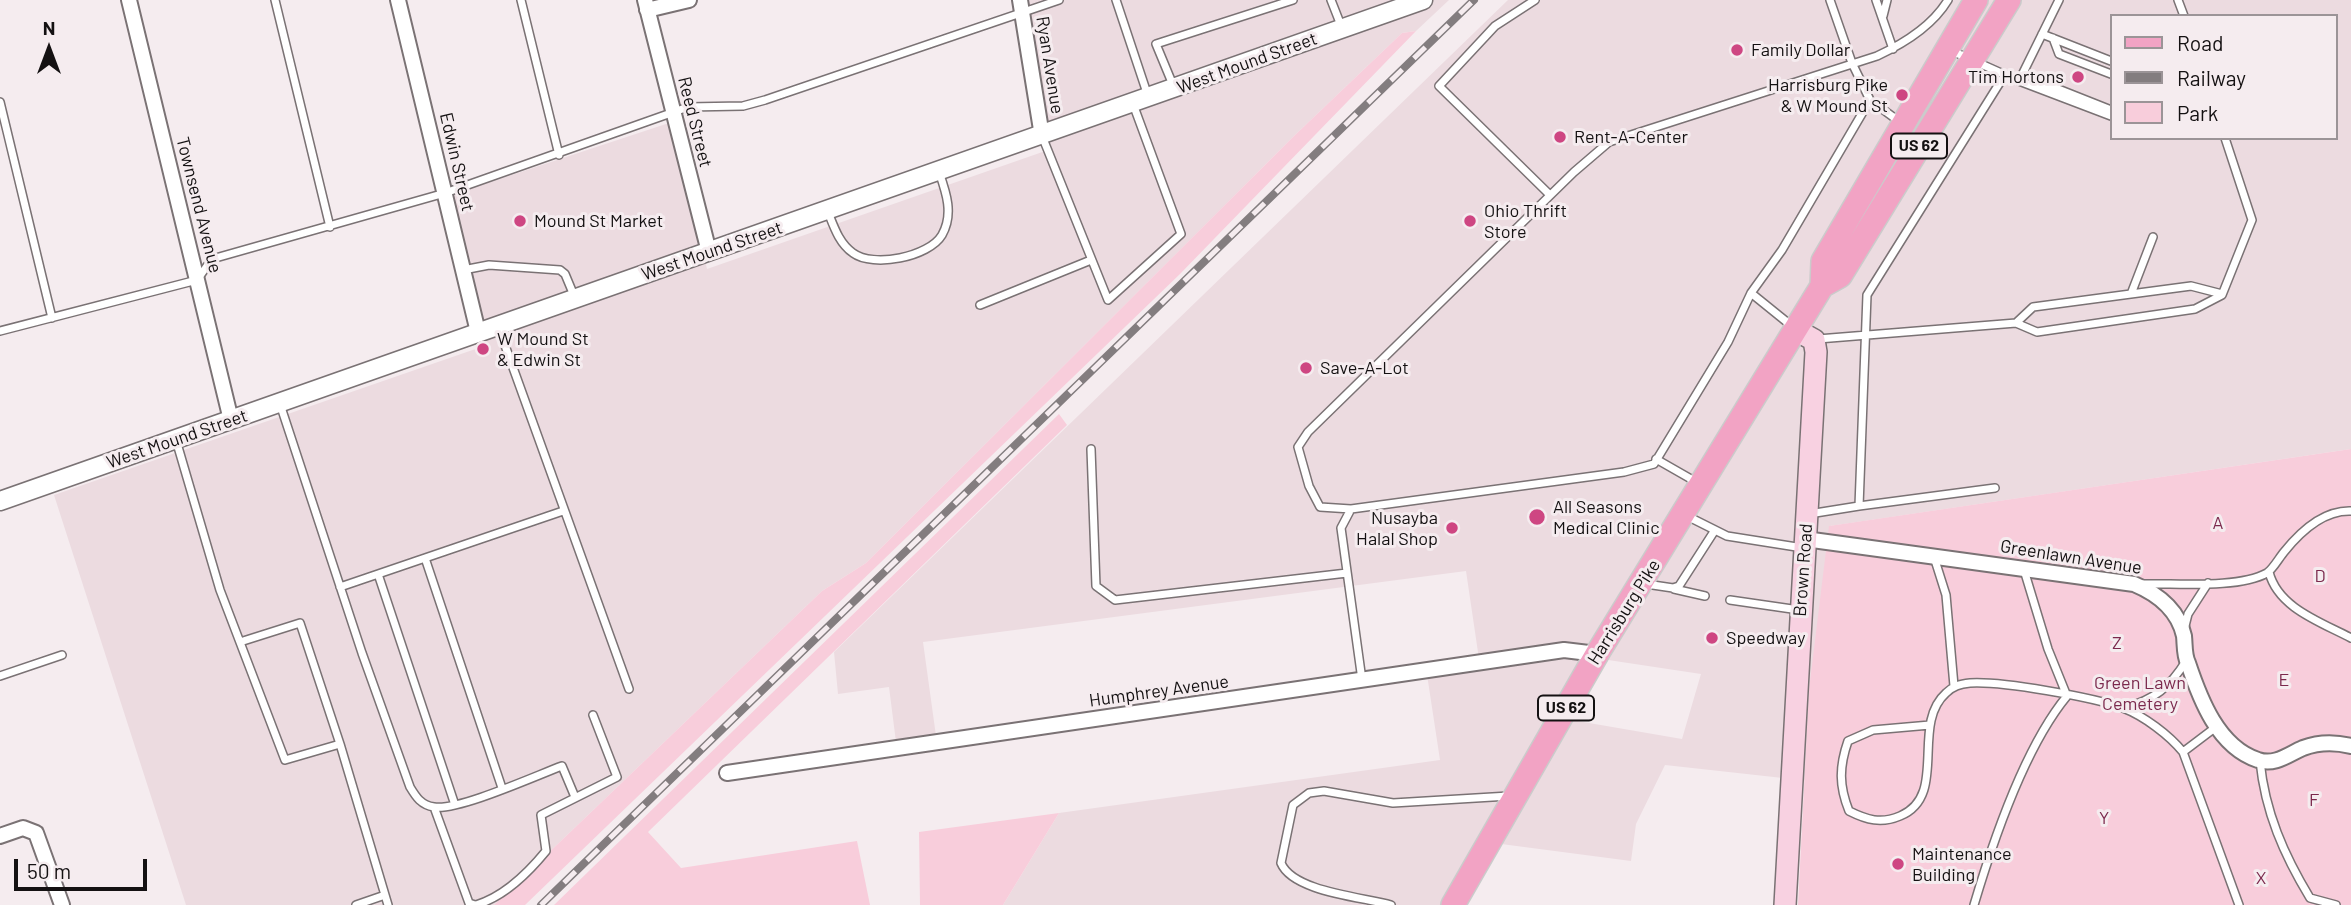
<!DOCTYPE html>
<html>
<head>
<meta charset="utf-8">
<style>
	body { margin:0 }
	#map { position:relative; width:2351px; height:905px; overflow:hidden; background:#f5ecef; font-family:Barlow,sans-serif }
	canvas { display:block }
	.legend { position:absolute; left:2110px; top:14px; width:228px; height:126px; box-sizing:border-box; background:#f5ecef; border:2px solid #9b9497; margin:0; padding:9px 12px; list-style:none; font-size:21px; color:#141112 }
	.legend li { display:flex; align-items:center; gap:14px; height:35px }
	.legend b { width:35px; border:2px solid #9b9497 }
	.north { position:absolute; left:14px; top:14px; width:70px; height:70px; -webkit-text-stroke:5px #f5ecef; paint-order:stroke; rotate:0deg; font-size:19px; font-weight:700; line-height:28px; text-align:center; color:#141112 }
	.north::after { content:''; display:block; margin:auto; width:24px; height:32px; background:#141112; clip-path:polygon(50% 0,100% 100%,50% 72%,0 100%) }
	.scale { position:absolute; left:14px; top:859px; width:133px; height:32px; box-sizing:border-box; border:4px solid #141112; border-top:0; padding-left:9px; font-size:21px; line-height:24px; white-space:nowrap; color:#141112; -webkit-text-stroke:5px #f5ecef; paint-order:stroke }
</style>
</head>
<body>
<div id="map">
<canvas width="2351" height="905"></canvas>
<ul class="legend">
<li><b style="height:9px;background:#f2a3c4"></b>Road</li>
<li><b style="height:9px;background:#837d7f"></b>Railway</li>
<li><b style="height:19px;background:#f8cddb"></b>Park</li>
</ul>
<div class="north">N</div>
<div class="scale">50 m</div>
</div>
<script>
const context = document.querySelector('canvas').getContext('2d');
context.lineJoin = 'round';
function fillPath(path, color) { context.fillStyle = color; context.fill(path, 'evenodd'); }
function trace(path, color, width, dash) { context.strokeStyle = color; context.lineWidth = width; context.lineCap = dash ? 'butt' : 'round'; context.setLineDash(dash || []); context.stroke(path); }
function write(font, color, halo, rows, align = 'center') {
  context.font = font + ' Barlow,sans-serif'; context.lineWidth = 6; context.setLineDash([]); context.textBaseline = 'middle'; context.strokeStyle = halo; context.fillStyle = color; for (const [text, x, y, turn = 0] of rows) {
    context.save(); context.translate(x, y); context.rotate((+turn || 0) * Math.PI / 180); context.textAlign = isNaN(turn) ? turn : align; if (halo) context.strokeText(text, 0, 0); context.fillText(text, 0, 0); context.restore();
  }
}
const built = new Path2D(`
	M1028 0H1449L1416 31 1402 33 1295 135 866 563 822 591 494 905H186L54 495 487 345 451 195 672 122 707 269 1051 149Z
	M1508 0H2351V449L1830 526 1810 781 1665 765 1636 824 1631 861 1486 842 1449 905H1003L1059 813 1440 760 1426 668 1479 659 1466 571 923 642 936 736 896 742 889 687 838 694 834 652ZM2111 16H2335V138H2111ZM1595 658 1701 674 1682 739 1560 718Z`);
const green = new Path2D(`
	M1416 31 1180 274 525 905H494L822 591 866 563 1295 135 1402 33Z
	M1059 414 1067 425 648 832 681 868 857 841 870 905H554Z
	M2351 449V905H1798L1809 690 1829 526Z
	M1059 813 1003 905H920L919 832Z`);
const service = new Path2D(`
	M275 0 330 227
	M521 0 559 155
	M1116 0 1148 96
	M1331 0 1342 28
	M1535 0 1495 26 1439 86 1550 195
	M1830 0 1852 63 1870 100 1900 122
	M1876 0 1893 49
	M2178 0 2184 16
	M1883 16 1887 0
	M2042 34 2111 61
	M2053 38 2059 54 2111 74
	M1952 51 2019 81 2059 0
	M2019 81 2111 116
	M1173 85 1156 44 1293 0
	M2036 86 2048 85 2111 110
	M0 102 52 318
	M1042 136 1108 300 1181 234 1133 104
	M828 212C834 227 839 243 853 253 873 268 929 257 942 235 954 214 946 192 939 172
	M463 270 489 265 560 270 565 274 575 298
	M1751 293 1793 327
	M2131 294 2153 237
	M980 305 1091 260
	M2016 323 2033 307 2191 286 2222 294
	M498 326 629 689
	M0 331 197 280 212 259 445 193 688 107 743 106 765 100 1059 0
	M1818 339 2016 323 2037 332 2195 309 2222 295 2252 220 2225 138
	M280 404 362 653 410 787C416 797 421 805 434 807 458 811 535 776 562 766L575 797
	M176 440 220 590 285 760 340 744 300 623 240 642
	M1091 449 1096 586 1115 600 1347 573
	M1656 459 1698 483
	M1859 506 1995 488
	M1351 509 1320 507 1309 486 1298 447 1308 432 1574 172 1609 142 1877 56C1903 44 1933 25 1948 0
	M1809 514 1859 506 1867 295 2004 76
	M1685 515 1727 536 1803 548
	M1934 557 1946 595 1954 686
	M425 558 502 788
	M2269 572C2278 608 2321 622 2351 638
	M378 574 455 805
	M1646 584 1673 588 1679 586 1715 530
	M2143 584C2176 583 2238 589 2267 573 2273 569 2279 558 2284 552 2300 532 2324 510 2351 511
	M340 587 563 511
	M1674 589 1705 596
	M1730 600 1799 610
	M2184 630 2188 614 2208 583
	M0 676 62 655
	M1362 680 1341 528 1351 509 1624 472 1654 464 1728 342 1751 293 1782 250 1870 100
	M2124 708C2154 700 2170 687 2186 661
	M1930 725 1873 730 1848 741C1839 767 1839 786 1849 811 1867 820 1881 824 1900 816 1949 796 1910 725 1946 693 1953 686 1960 684 1970 683 2002 681 2092 697 2123 708 2144 716 2169 735 2183 752L2239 905
	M340 744 388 905
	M2183 752 2216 727
	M2260 761C2265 812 2284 855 2310 898L2336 905
	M434 807 469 903 475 905
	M356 905 385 895
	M476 905C503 897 528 873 546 851L541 815 617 777 593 715
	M1391 905C1363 897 1293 892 1281 863L1293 805 1309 793 1324 791 1393 803 1509 796
	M1974 905C1993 841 2024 748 2067 696L2048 649 2024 570`);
const minor = new Path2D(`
	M129 0 231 420
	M398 0 478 332
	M645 0 709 252
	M1020 0 1042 136
	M647 10 689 0
	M1805 539 2134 584C2158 594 2178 609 2184 636 2185 645 2184 655 2188 663 2200 699 2218 747 2258 760 2275 766 2289 754 2303 748 2319 742 2335 742 2351 746
	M727 773 1564 650 1597 654
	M0 836 23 828 36 833 62 905`);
const tertiary = new Path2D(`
	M0 501 1423 0`);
const secondary = new Path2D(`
	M1785 905 1816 352 1814 340 1796 330`);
const primary = new Path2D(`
	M1822 286 1840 276 2009 0
	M1453 905 1597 654 1822 286 1823 261 1976 0`);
const rail = new Path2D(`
	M541 905 1474 0`);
const markers = [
	[1737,50,7,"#ce4682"],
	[2078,77,7,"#ce4682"],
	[1902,95,7,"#ce4682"],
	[1560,137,7,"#ce4682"],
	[520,221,7,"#ce4682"],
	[1470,221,7,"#ce4682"],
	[483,349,7,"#ce4682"],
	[1306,368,7,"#ce4682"],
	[1537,517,9,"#ce4682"],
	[1452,528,7,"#ce4682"],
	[1712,638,7,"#ce4682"],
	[1898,864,7,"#ce4682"]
];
const shields = [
	[1919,146,56],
	[1566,708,56]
];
const shieldNames = [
	["US 62",1919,146],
	["US 62",1566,708]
];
const poiNames = [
	["Family Dollar",1751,50],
	["Tim Hortons",2064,77,"right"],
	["Harrisburg Pike",1888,85,"right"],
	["& W Mound St",1888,106,"right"],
	["Rent-A-Center",1574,137],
	["Ohio Thrift",1484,211],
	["Store",1484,232],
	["Mound St Market",534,221],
	["W Mound St",497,339],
	["& Edwin St",497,360],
	["Save-A-Lot",1320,368],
	["All Seasons",1553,507],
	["Medical Clinic",1553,528],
	["Nusayba",1438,518,"right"],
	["Halal Shop",1438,539,"right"],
	["Speedway",1726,638],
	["Maintenance",1912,854],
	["Building",1912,875]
];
const streetNames = [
	["West Mound Street",1247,63,-20],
	["Ryan Avenue",1050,65,81],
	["Reed Street",695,122,76],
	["Edwin Street",457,162,77],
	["Townsend Avenue",199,205,76],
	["West Mound Street",712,251,-19],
	["West Mound Street",177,439,-19],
	["Greenlawn Avenue",2071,557,9],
	["Brown Road",1803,570,-86],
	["Harrisburg Pike",1624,612,-58],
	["Humphrey Avenue",1159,691,-8]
];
const parkNames = [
	["A",2218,523],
	["D",2320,576],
	["Z",2117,643],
	["E",2284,680],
	["Green Lawn",2140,683],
	["Cemetery",2140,704],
	["F",2314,800],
	["Y",2104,818],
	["X",2261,878]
];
fillPath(built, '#ecdbe0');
fillPath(green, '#f8cddb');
trace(service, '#7a7274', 10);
trace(minor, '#7a7274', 18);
trace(tertiary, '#7a7274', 21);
trace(secondary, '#7a7274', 24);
trace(primary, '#cbcbcb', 26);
trace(service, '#fff', 7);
trace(minor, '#fff', 14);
trace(tertiary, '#fff', 18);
trace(secondary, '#f8d1e1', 21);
trace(primary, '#f2a3c4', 23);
trace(rail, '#837d7f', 8);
trace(rail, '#f5ecef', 5, [16]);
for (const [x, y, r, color] of markers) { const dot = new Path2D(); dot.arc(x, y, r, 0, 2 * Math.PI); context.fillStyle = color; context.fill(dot); trace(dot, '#f5ecef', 2.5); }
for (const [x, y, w] of shields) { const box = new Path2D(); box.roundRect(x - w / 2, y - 12.5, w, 25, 5); context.fillStyle = '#f5ecef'; context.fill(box); trace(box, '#141112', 2); }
write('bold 16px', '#141112', null, shieldNames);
write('18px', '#141112', '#f5ecef', poiNames, 'left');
write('18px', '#141112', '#f5ecef', streetNames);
write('18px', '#7b294d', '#f5ecef', parkNames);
</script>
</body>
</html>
